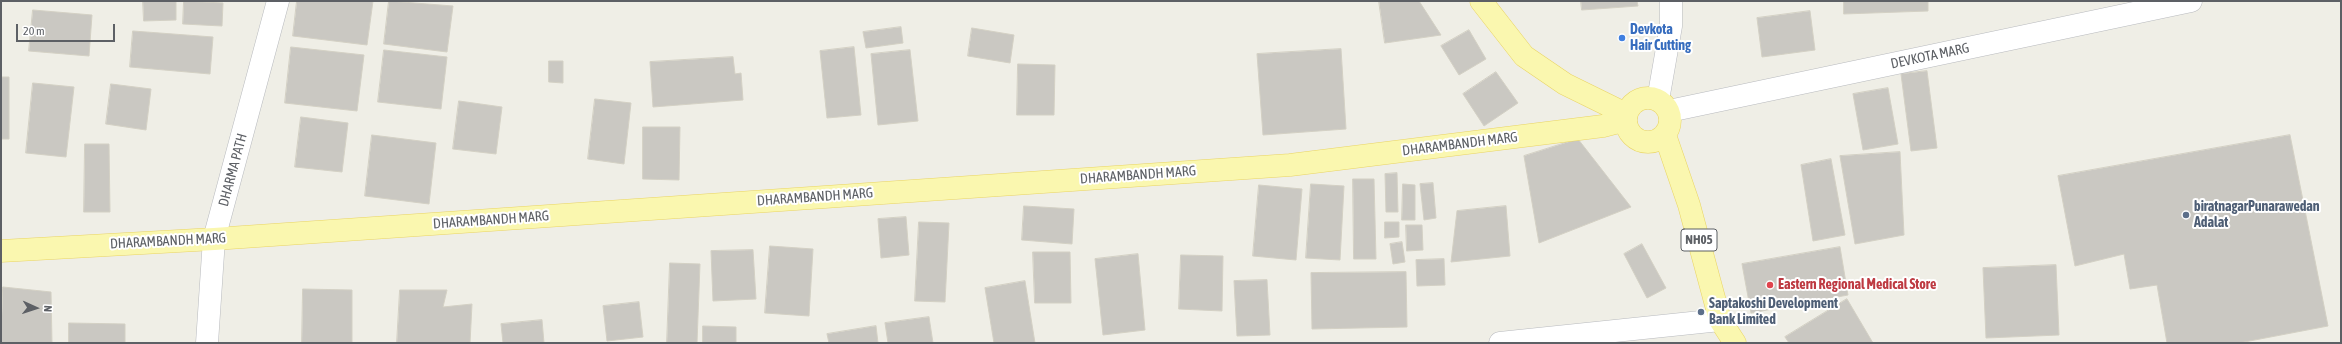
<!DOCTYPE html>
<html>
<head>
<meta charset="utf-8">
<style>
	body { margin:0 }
	#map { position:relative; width:2342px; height:344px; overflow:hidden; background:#efeee6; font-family:"Asap Condensed",sans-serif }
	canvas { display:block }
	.frame { position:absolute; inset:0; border:2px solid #5d6065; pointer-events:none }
	.north { position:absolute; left:16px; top:288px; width:40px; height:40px; -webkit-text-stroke:3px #fff; paint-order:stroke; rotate:93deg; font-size:11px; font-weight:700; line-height:16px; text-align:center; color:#5d6065 }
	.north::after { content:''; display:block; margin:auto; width:14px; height:18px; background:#5d6065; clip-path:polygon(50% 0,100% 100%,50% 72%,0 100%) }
	.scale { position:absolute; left:16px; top:24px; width:99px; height:18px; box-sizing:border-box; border:2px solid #5d6065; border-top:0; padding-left:5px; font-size:12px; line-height:14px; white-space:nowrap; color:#5d6065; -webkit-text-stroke:3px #fff; paint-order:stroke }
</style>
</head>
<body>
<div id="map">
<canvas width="2342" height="344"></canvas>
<div class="frame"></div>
<div class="north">N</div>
<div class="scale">20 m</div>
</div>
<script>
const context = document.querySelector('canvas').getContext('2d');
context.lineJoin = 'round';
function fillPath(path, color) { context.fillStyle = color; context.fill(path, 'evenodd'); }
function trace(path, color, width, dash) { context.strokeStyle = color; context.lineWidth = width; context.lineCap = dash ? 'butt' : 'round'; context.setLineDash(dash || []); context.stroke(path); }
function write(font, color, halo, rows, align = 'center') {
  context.font = font + ' "Asap Condensed",sans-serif'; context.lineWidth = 4; context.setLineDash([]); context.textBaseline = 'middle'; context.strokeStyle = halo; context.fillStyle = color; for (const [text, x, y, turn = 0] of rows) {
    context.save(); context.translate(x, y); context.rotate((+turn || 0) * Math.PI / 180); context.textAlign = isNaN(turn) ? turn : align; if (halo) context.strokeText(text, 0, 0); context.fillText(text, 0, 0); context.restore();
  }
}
const building = new Path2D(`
	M143 1H176V20L144 21Z
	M184 1 223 3 222 26 183 24Z
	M297 1H373L367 45 293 36Z
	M389 1 453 6 447 52 384 44Z
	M1379 1H1419L1441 35 1385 43Z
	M1581 1H1637L1638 6 1582 10Z
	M1844 1H1928V11L1844 14Z
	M33 10 92 15 89 56 29 51Z
	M1810 11 1815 50 1762 57 1757 18Z
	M901 27 903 43 866 48 863 32Z
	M972 28 1014 35 1010 63 968 56Z
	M1469 30 1486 59 1459 75 1441 46Z
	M133 31 213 37 210 74 130 67Z
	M291 47 364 55 357 111 285 103Z
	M854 47 861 115 827 118 820 51Z
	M1341 49 1346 129 1263 135 1257 54Z
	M384 50 447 57 441 109 378 102Z
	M910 50 918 121 878 125 871 54Z
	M733 57 735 74 741 73 743 100 653 107 650 62Z
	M549 61H563V83L549 82Z
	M1018 64 1055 65 1054 115H1017Z
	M1927 71 1937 148 1911 151 1901 74Z
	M1496 72 1518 103 1484 126 1463 94Z
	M1 77H9V139H1Z
	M33 83 74 87 66 157 26 153Z
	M111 84 151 89 146 130 106 124Z
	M1888 88 1898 144 1863 150 1853 94Z
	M595 99 631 103 624 164 588 159Z
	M459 101 502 107 496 154 453 149Z
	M301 117 348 123 342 172 295 167Z
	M643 127H680L679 180 643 179Z
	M372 135 436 143 429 204 365 196Z
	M2290 135 2328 326 2239 343H2167L2157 285 2130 289 2124 254 2075 266 2058 176Z
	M1578 139 1631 207 1539 243 1524 156Z
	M85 144H109L110 212H84Z
	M1900 152 1904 235 1855 244 1840 156Z
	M1831 159 1845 235 1813 241 1801 165Z
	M1397 173 1398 212H1386L1385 174Z
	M1353 179H1374L1376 259H1354Z
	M1433 183 1436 218 1424 220 1420 184Z
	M1311 184 1344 186 1340 260 1306 258Z
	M1403 184 1415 185V220H1402Z
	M1259 185 1302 189 1296 260 1253 256Z
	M1024 206 1074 209 1072 244 1022 240Z
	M1506 206 1510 256 1451 262 1457 211Z
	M906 217 909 255 881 258 878 219Z
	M919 222 949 223 945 302 915 301Z
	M1385 222H1399V237L1385 238Z
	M1406 225H1422L1423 250 1407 251Z
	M1402 242 1405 262 1393 264 1390 244Z
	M1642 244 1666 288 1647 298 1624 254Z
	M770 246 813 249 809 316 765 313Z
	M1840 247 1848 295 1751 313 1742 264Z
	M753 250 756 299 713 301 711 251Z
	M1033 252H1070L1071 303H1035Z
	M1138 254 1145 330 1103 335 1095 259Z
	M1181 255 1223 256 1222 311 1179 309Z
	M1444 259 1445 285 1417 286 1416 260Z
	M670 263 700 264 697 343H667Z
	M2056 265 2059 335 1986 338 1983 268Z
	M1406 272 1407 327 1312 329 1311 273Z
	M1267 280 1270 335 1237 336 1234 281Z
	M1025 281 1035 343H994L985 288Z
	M3 287 51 292 52 343H1Z
	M303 289 352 290V343H302Z
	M400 290H447L443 307 472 304 470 343H397Z
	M1847 299 1873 343H1789L1785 337Z
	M639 302 643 337 607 341 603 306Z
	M929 317 933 343H888L885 323Z
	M542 320 544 343H503L501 324Z
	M69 323 125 324V343H69Z
	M703 326 736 327V343H703Z
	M876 326 878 343H829L827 334Z`);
const minor = new Path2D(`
	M207 343 214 239 278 1
	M1500 343 1720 320`);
const tertiary = new Path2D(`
	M1669 111 2191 1`);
const secondary = new Path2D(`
	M1658 100 1671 26V1`);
const primary = new Path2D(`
	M1481 1 1524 56 1565 84 1626 114
	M1626 120a22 22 0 1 1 44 0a22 22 0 1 1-44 0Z
	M1665 135 1689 205 1720 320 1735 343
	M1 251 214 239 1290 165 1603 126 1626 120`);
const markers = [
	[1622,38,4,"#3f7fe0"],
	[2186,215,4,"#5c6f8a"],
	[1770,285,4,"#e0444e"],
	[1701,312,4,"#5c6f8a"]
];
const shields = [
	[1699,240,36]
];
const shieldNames = [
	["NH05",1699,240]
];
const shopNames = [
	["Devkota",1630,30],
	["Hair Cutting",1630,46]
];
const streetNames = [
	["DEVKOTA MARG",1930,56,-12],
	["DHARAMBANDH MARG",1460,144,-7],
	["DHARMA PATH",233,170,-75],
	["DHARAMBANDH MARG",1138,175,-4],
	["DHARAMBANDH MARG",815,197,-4],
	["DHARAMBANDH MARG",491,220,-4],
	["DHARAMBANDH MARG",168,241,-3]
];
const serviceNames = [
	["biratnagarPunarawedan",2194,207],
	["Adalat",2194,223],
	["Saptakoshi Development",1709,304],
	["Bank Limited",1709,320]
];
const healthNames = [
	["Eastern Regional Medical Store",1778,285]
];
fillPath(building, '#cac8c2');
trace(building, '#d3d0c4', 1);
trace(minor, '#b8babe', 23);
trace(tertiary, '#b8babe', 23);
trace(secondary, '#b7b9be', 23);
trace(primary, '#e9d464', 23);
trace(minor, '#fff', 22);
trace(tertiary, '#fff', 22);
trace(secondary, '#fff', 22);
trace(primary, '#faf7af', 22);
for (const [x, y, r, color] of markers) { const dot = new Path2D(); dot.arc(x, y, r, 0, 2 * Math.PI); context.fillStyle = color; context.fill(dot); trace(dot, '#fff', 1.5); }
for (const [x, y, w] of shields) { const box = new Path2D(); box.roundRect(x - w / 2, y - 11, w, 22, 3); context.fillStyle = '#fff'; context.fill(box); trace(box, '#5d6065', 1); }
write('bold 13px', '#5d6065', null, shieldNames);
write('bold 14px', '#366cbe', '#fff', shopNames, 'left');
write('14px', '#5d6065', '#fff', streetNames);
write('bold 14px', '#4e5e75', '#fff', serviceNames, 'left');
write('bold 14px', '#be3a42', '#fff', healthNames, 'left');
</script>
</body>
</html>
